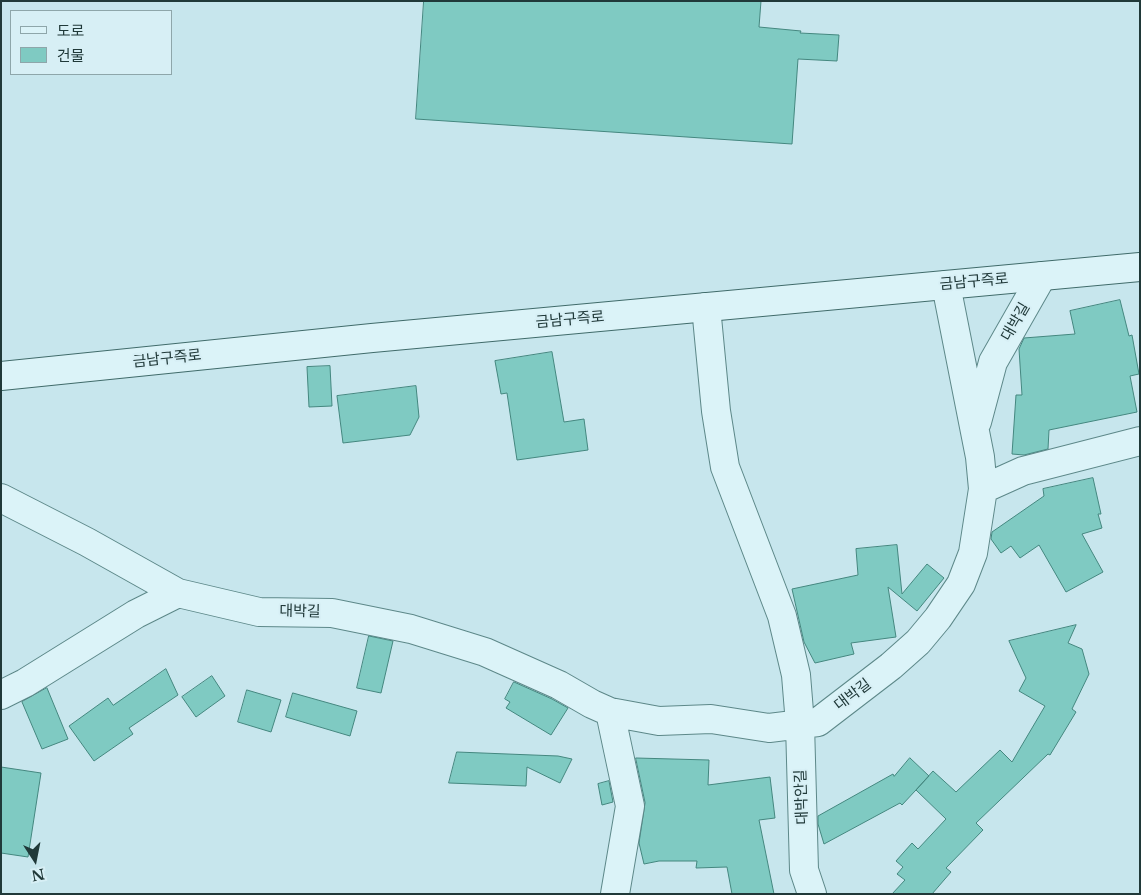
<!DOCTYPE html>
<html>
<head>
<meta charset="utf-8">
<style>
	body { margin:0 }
	#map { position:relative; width:1141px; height:895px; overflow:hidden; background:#c7e6ed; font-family:"Libre Baskerville","Noto Sans KR",serif }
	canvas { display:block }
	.frame { position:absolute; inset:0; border:2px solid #203939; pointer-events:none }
	.legend { position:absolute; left:10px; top:10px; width:162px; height:65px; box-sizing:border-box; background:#d7eff5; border:1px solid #8ea6aa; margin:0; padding:6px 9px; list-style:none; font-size:15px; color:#203939 }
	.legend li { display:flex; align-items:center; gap:10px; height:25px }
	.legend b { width:25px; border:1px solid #8ea6aa }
	.north { position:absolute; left:10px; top:835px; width:50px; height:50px; -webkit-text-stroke:4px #d7eff5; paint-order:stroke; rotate:169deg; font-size:14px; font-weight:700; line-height:20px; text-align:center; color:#203939 }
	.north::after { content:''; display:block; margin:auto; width:18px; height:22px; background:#203939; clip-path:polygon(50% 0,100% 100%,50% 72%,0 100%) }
</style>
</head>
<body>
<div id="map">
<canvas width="1141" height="895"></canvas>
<div class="frame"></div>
<ul class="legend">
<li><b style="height:6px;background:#dbf3f8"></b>도로</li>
<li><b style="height:14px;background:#7fcac2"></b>건물</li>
</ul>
<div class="north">N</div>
</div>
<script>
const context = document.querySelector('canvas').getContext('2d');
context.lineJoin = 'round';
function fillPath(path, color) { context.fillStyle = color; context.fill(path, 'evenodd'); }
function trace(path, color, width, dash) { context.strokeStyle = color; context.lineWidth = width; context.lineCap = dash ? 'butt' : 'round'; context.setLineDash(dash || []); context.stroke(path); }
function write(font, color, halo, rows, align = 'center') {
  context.font = font + ' "Libre Baskerville","Noto Sans KR",serif'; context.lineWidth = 4; context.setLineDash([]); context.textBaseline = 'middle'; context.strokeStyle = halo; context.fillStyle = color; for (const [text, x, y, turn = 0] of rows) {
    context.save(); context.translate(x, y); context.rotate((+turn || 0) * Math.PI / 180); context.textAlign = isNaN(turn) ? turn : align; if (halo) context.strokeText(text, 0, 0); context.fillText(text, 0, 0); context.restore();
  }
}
const building = new Path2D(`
	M424 1H761L759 27 801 31 800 33 839 35 837 61 798 59 792 144 416 119Z
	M1120 300 1129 336 1132 335 1139 374 1130 376 1137 412 1049 430 1048 449 1024 455 1012 454 1016 395H1022L1019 349 1024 338 1075 334 1070 311Z
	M552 352 564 422 584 419 588 450 517 460 507 393 501 394 495 361Z
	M330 366 332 406 309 407 307 367Z
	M416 386 419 417 410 435 343 443 337 396Z
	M1093 478 1101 514H1098L1102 528 1082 534 1103 572 1066 592 1039 545 1020 558 1011 546 1001 553 991 539 992 532 1044 496 1043 489Z
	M897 545 902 594 927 564 944 578 917 611 888 587 896 637 851 643 854 654 815 663 804 642 792 589 858 575 856 549Z
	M1076 625 1068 643 1082 649 1089 674 1072 709 1076 712 1050 755 1048 754 976 823 983 830 946 868 951 872 932 894H892L905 880 897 874 903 867 896 861 912 843 918 849 946 819 916 790 933 771 956 792 1000 750 1012 762 1045 706 1019 691 1026 678 1009 641Z
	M369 636 393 641 381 693 357 688Z
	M166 669 178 695 129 728 133 734 94 761 69 726 108 698 113 705Z
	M212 676 225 696 196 717 182 697Z
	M514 682 552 699 568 708 551 735 506 708 510 702 505 699Z
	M47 688 68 739 42 749 22 702Z
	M247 690 281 700 271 732 238 722Z
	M293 693 357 711 350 736 286 717Z
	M457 752 558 756 572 759 560 783 527 767 526 786 449 783Z
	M636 758 709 760 708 785 770 777 775 818 759 820 774 894H732L727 867 696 868 697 861H659L644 864 639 843 645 803Z
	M910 758 929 776 902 805 900 803 824 844 818 824V816L893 774 894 776Z
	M1 767 41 773 28 857 1 853Z
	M609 781 613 802 602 805 598 784Z`);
const minor = new Path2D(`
	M706 307 716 411 725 467 782 616 796 675 800 724 804 870 812 894
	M977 422 993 362 1042 276
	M983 489 1023 471 1140 441
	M1 498 87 542 178 593 259 612 332 613 411 629 485 652 559 685 592 704 610 712 659 721 711 719 769 728 818 722 891 666 918 642 938 618 961 584 973 553 983 489 980 457 946 285
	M1 695 25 683 136 614 178 593
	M610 712 630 806 615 894`);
const secondary = new Path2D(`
	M1 376 372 338 1140 267`);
const streetNames = [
	["금남구즉로",974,282,-5],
	["금남구즉로",570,320,-5],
	["대박길",1016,322,-60],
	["금남구즉로",167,359,-6],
	["대박길",300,612,1],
	["대박길",853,695,-37],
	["대박안길",802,797,-92]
];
fillPath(building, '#7fcac2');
trace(building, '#44877f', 1);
trace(minor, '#5d8889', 30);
trace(secondary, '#406b6a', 30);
trace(minor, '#dbf3f8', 28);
trace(secondary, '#dbf3f8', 28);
write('15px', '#203939', '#d7eff5', streetNames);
</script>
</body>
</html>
